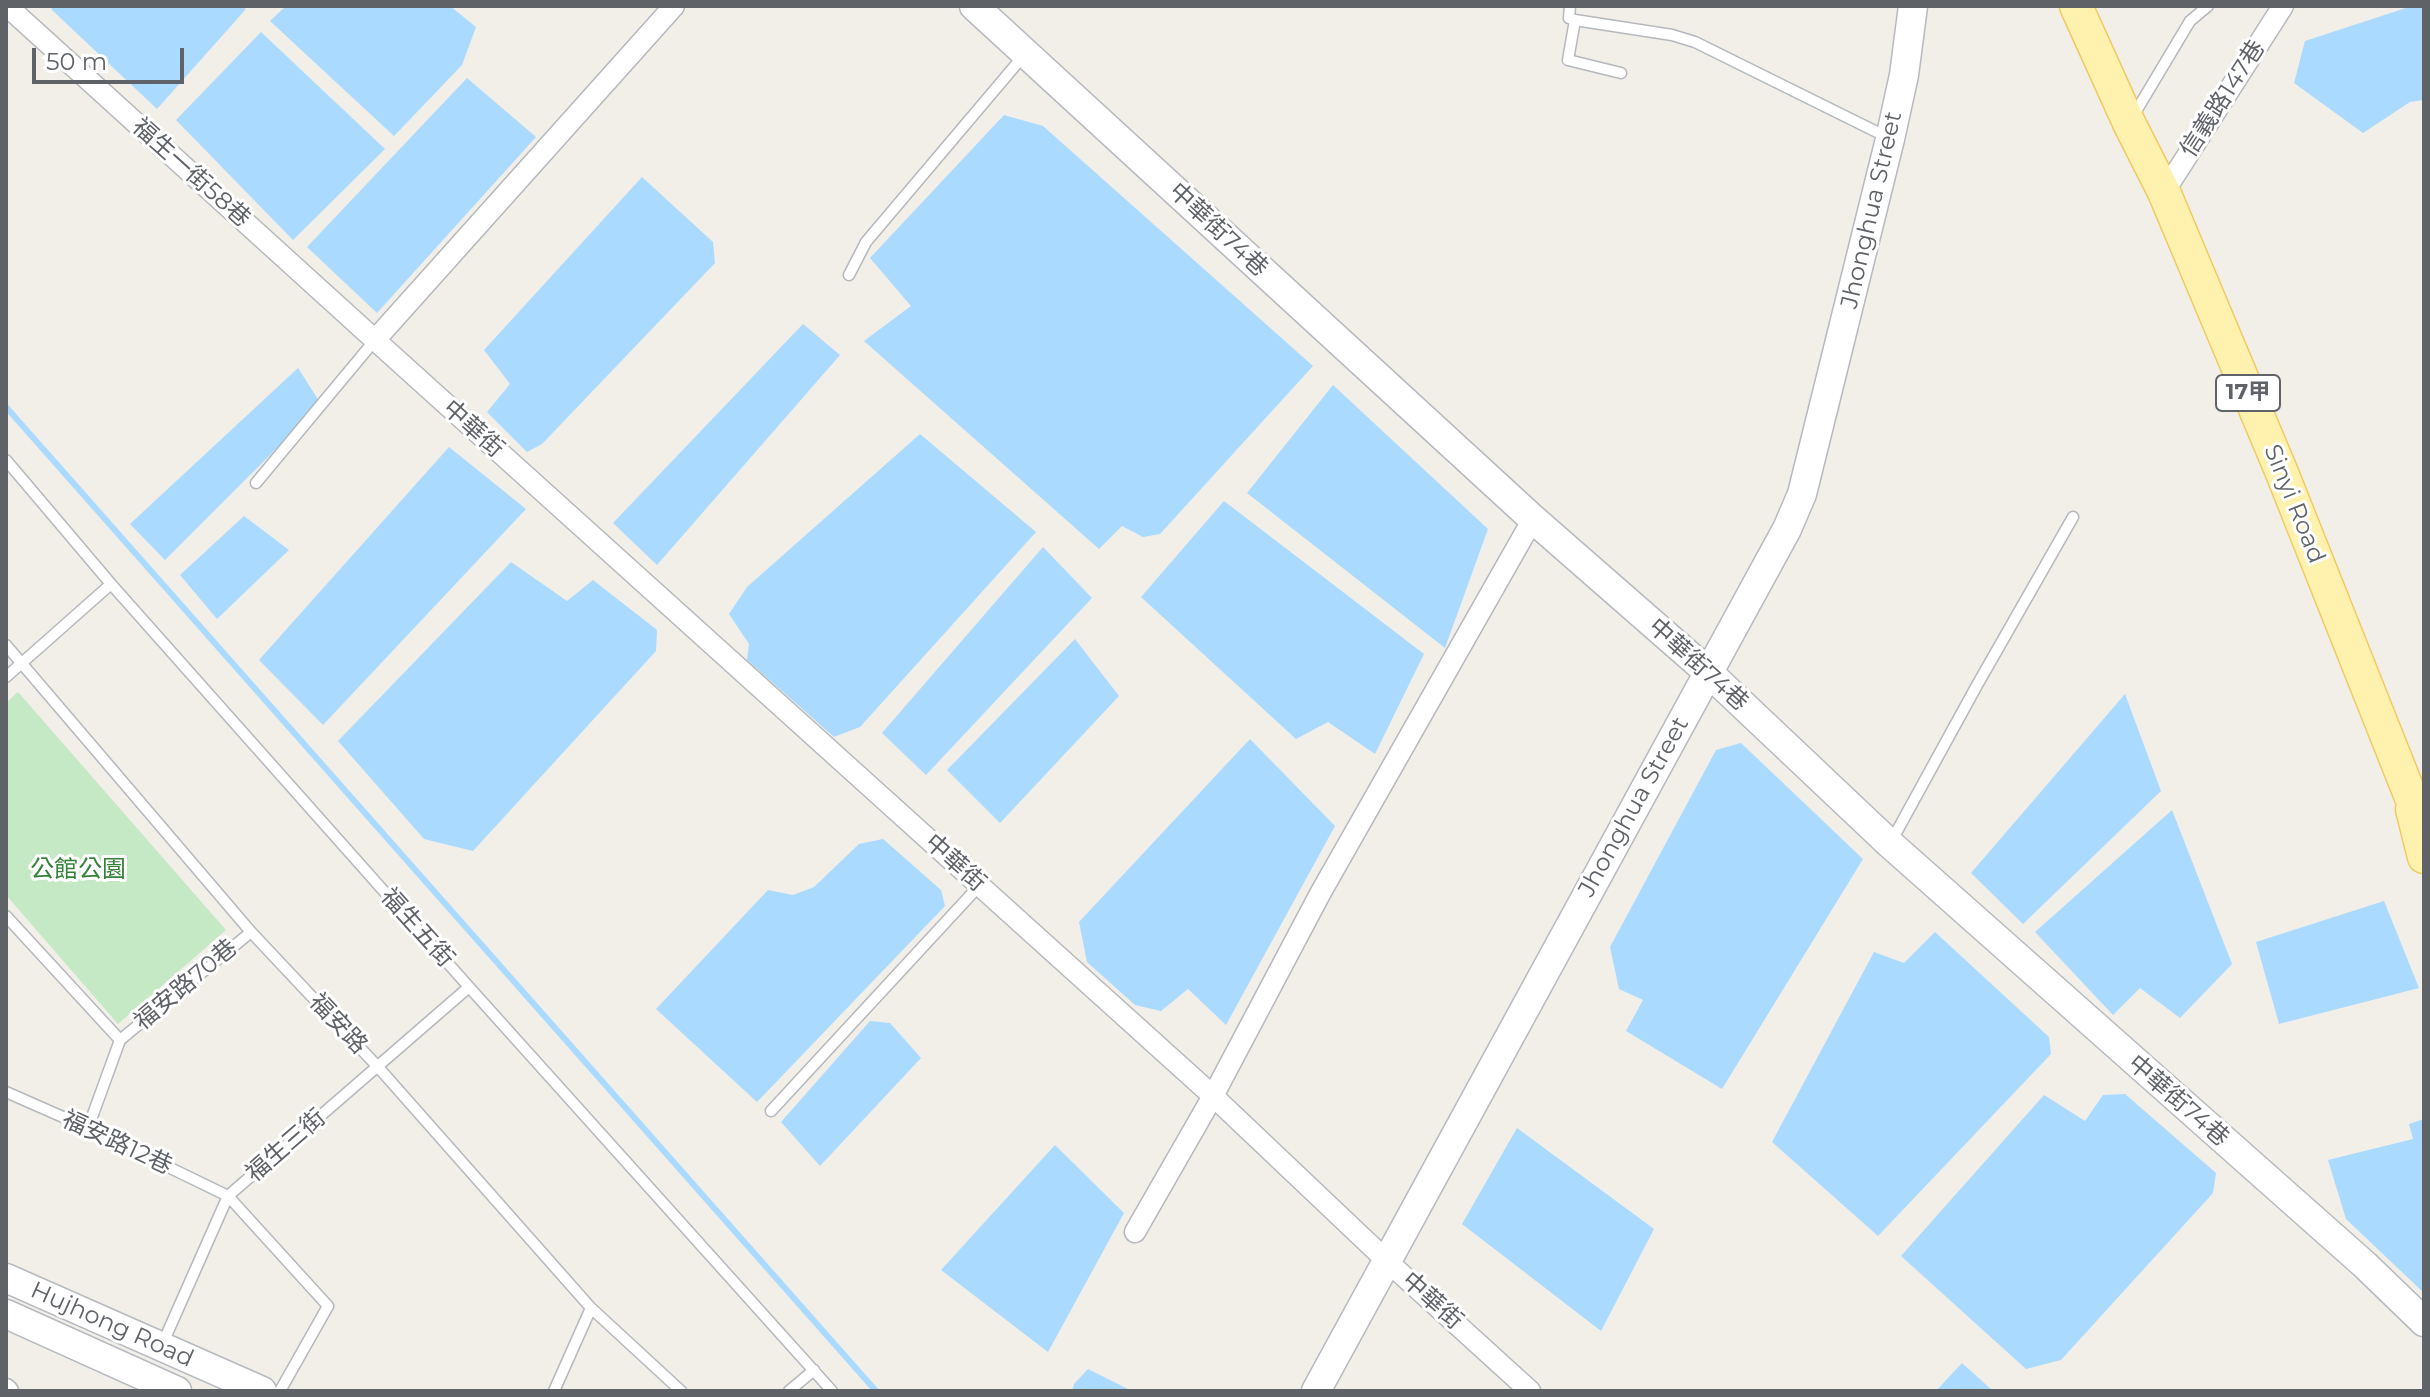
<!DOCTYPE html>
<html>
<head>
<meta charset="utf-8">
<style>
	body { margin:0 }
	#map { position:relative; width:2430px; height:1397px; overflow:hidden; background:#f1efe8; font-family:Montserrat,sans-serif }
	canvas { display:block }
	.frame { position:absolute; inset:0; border:8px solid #5f6368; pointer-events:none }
	.scale { position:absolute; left:32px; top:48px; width:152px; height:36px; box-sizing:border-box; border:4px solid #5f6368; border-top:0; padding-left:10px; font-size:24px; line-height:28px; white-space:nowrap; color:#5f6368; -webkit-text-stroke:6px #fff; paint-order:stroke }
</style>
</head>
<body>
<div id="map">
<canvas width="2430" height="1397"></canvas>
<div class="frame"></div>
<div class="scale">50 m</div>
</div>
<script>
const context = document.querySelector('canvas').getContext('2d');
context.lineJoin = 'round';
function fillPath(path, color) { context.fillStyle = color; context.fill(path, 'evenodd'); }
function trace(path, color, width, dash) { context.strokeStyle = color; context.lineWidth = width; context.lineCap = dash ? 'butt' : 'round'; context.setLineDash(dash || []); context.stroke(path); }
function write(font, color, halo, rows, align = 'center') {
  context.font = font + ' Montserrat,"Noto Sans TC",sans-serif'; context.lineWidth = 6; context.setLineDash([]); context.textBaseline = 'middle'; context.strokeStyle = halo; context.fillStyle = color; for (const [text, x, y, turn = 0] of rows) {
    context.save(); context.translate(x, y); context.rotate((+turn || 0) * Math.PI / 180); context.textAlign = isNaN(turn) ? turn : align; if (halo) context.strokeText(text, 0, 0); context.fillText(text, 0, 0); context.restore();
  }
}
const green = new Path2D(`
	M18 692 226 930 118 1024 6 895V703Z`);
const water = new Path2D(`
	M51 6H242L246 9 157 109 52 10Z
	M286 6H450L476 27 462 65 394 136 270 21Z
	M2412 6H2424V100L2410 102 2363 133 2294 83 2305 41Z
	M261 32 385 149 293 240 176 120Z
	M467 78 536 137 377 313 307 247Z
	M1004 115 1043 126 1313 366 1160 534 1143 537 1122 526 1099 549 864 341 911 306 870 258Z
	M642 177 713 242 715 263 542 444 527 452 487 412 510 384 484 350Z
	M803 324 840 355 657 565 613 523Z
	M298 368 321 404 165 560 130 524Z
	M1333 385 1488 529 1445 648 1247 493Z
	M920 434 1036 532 860 727 834 737 747 660 749 644 729 614 747 587Z
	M449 447 526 509 323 725 259 660Z
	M1224 501 1424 654 1375 754 1328 722 1296 739 1141 597Z
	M244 516 289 550 217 619 180 575Z
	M1043 547 1092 598 926 775 882 733Z
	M511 562 567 601 593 580 657 630 656 651 473 851 424 839 338 741Z
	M1075 639 1119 696 1000 823 947 770Z
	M2125 694 2161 791 2023 924 1971 873Z
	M1250 739 1335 826 1226 1025 1188 989 1161 1011 1135 1005 1087 962 1079 922Z
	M1741 743 1863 859 1722 1089 1626 1031 1643 1000 1619 989 1610 947 1716 750Z
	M2172 810 2232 964 2180 1018 2140 988 2113 1015 2035 932Z
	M883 839 941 890 945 906 757 1102 656 1009 768 890 793 895 814 887 859 844Z
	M2384 901 2419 988 2279 1024 2256 942Z
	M1935 932 2049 1037 2051 1054 1878 1236 1772 1142 1874 952 1904 963Z
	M870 1021 890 1023 921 1058 820 1166 781 1122Z
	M2125 1094 2216 1173 2213 1193 2061 1360 2026 1369 1901 1256 2044 1095 2085 1121 2103 1095Z
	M2424 1119V1293L2346 1219 2328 1160 2413 1139 2409 1124Z
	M1517 1128 1654 1229 1601 1331 1462 1224Z
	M1055 1145 1124 1213 1048 1352 941 1270Z
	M1962 1363 1993 1391H1936Z
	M1088 1369 1132 1391H1072L1074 1384Z`);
const stream = new Path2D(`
	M6 407 876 1391`);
const lane = new Path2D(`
	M1570 6 1569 18 1575 20 1568 60 1621 73
	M1575 20 1672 35 1695 42 1889 138
	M2132 118 2190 21 2208 6
	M849 275 866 242 1025 54
	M6 460 111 584 469 987 832 1391
	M256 483 375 340
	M6 645 251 932 378 1067 591 1308 681 1391
	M6 677 111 584
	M1891 842 1976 687 2073 517
	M6 916 120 1040
	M6 1092 88 1128 228 1196 328 1306 280 1391
	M771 1111 979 886
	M88 1128 120 1040 251 932
	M162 1345 228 1196 469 987
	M554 1391 591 1308
	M789 1391 814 1370`);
const street = new Path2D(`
	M7 6 375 340 1213 1096 1387 1261 1530 1391
	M2164 192 2283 6
	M375 340 674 6
	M1135 1232 1213 1096 1321 892 1533 519
	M6 1389 8 1391`);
const secondary = new Path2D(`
	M974 6 1533 519 1708 672 1890 844 2365 1265 2424 1322
	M6 1278 262 1391
	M6 1314 177 1391
	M1316 1391 1787 529 1802 494 1890 139 1904 75 1913 6`);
const primary = new Path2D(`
	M2076 6 2129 123 2164 192 2282 473 2424 830
	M2412 809 2424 857`);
const shields = [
	[2248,393,64]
];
const shieldNames = [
	["17甲",2248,393]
];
const streetNames = [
	["信義路147巷",2223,99,-57],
	["福生一街58巷",191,173,42],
	["Jhonghua Street",1872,210,-77],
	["中華街74巷",1218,230,43],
	["中華街",473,429,42],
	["Sinyi Road",2294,504,68],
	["中華街74巷",1698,665,42],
	["Jhonghua Street",1634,807,-61],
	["中華街",955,863,42],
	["福生五街",417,928,48],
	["福安路70巷",186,985,-40],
	["福安路",338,1024,47],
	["中華街74巷",2178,1101,41],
	["福安路12巷",117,1143,25],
	["福生三街",286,1146,-41],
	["中華街",1432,1301,42],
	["Hujhong Road",112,1325,24]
];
const parkNames = [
	["公館公園",78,870]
];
fillPath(green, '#c5e8c5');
fillPath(water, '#aadaff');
trace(stream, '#aadaff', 6);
trace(lane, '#b5b8bc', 13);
trace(street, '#b5b8bc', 23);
trace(secondary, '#b6babf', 31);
trace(primary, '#f2c960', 35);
trace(lane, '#fff', 10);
trace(street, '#fff', 20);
trace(secondary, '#fff', 28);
trace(primary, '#fff2af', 32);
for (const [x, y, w] of shields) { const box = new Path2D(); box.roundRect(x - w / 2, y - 18, w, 36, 6); context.fillStyle = '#fff'; context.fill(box); trace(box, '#5f6368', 2); }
write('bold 22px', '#5f6368', null, shieldNames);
write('24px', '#5f6368', '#fff', streetNames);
write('24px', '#348238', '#fff', parkNames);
</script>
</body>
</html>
